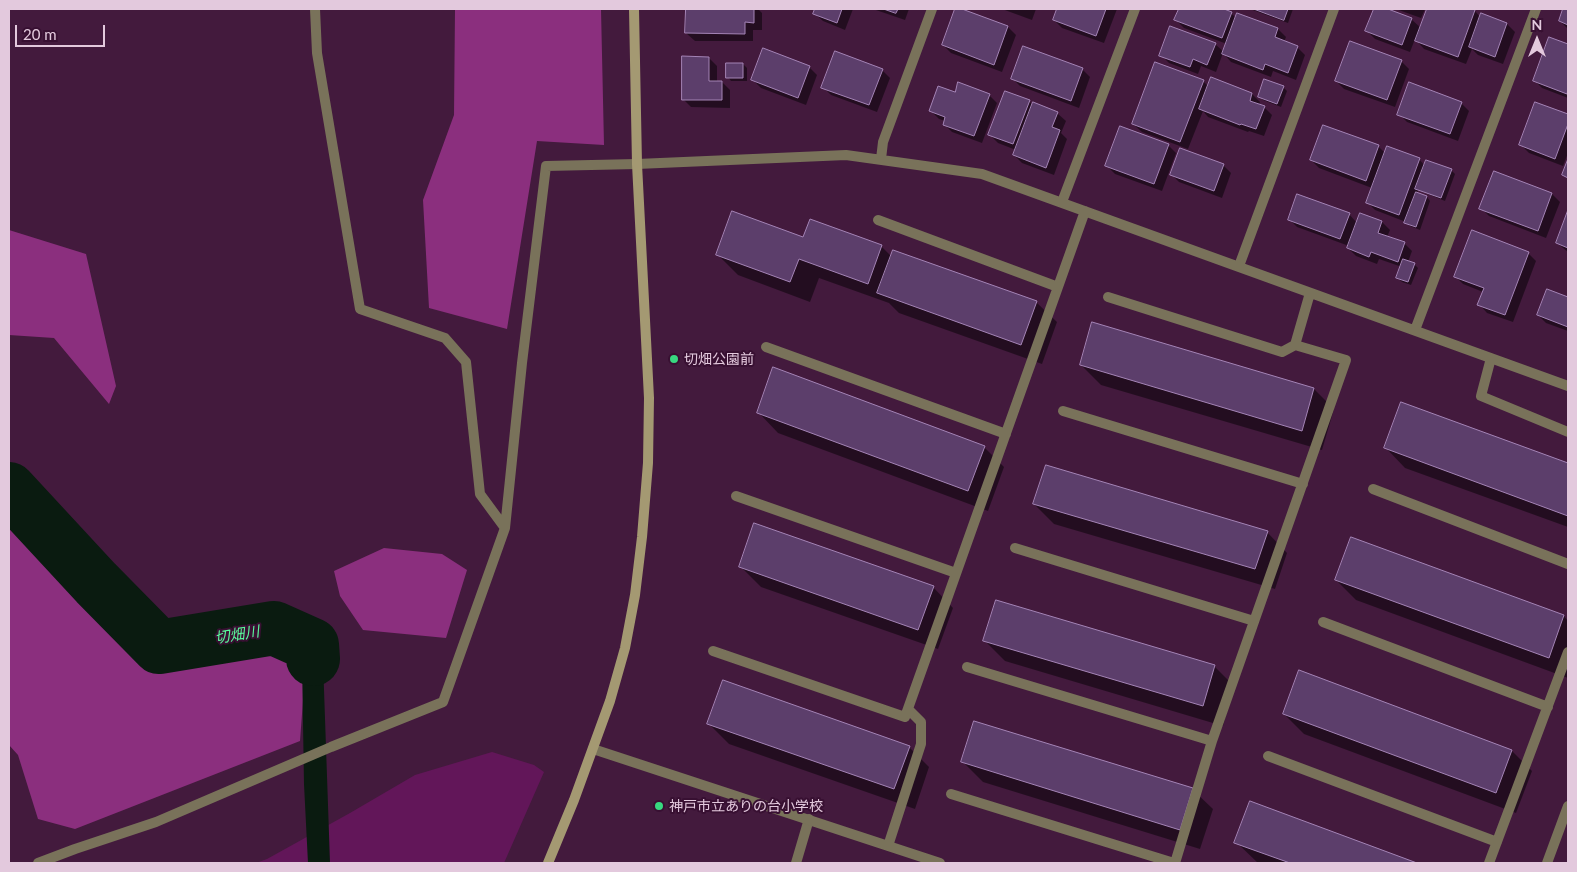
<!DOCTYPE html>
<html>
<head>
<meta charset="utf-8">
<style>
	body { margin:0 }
	#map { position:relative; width:1577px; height:872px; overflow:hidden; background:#431a3d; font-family:Lato,sans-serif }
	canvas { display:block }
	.frame { position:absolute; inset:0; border:10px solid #e3c9dd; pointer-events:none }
	.north { position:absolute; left:1512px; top:15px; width:50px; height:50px; -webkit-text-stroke:4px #381032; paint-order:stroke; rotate:0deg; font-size:14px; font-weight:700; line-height:20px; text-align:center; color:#e3c9dd }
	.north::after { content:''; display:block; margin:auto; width:18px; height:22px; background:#e3c9dd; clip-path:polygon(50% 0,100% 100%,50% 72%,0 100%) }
	.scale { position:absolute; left:15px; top:25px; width:90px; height:22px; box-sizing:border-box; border:2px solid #e3c9dd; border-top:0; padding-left:6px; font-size:15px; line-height:18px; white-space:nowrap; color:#e3c9dd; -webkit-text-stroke:4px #381032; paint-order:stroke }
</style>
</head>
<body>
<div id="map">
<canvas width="1577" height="872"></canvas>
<div class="frame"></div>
<div class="north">N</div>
<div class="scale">20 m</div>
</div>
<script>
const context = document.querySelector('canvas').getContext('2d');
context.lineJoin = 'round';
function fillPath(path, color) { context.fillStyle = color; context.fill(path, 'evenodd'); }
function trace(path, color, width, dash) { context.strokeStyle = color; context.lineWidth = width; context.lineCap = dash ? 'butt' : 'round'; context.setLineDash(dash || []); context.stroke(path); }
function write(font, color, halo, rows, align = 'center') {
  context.font = font + ' Lato,"Noto Sans JP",sans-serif'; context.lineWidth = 4; context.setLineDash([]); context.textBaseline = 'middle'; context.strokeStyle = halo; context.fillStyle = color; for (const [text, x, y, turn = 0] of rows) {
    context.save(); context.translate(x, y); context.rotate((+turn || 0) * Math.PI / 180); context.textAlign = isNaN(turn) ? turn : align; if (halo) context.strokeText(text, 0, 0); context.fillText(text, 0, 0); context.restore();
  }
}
const green = new Path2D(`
	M492 752 534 765 544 772 504 863H256L267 859 350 813 415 775Z`);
const forest = new Path2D(`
	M455 9H601L604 145 537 141 507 329 429 308 423 200 454 115Z
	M9 230 86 254 116 386 109 404 54 338 9 335Z
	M9 501 19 515 156 664 272 645 295 650 304 687 300 741 75 829 38 819 18 755 9 745Z
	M384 548 442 554 467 570 446 638 363 630 340 596 334 571Z`);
const water = new Path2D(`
	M277 619C302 627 317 633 323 661L330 863H308L304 784 302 660 299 649C283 643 276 640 259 642L254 622Z`);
const shadow = new Path2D(`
	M700 9H758L762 13V30H753V41H695L686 33Z
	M816 9H853L845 30 823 21 814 13Z
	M873 9H909L905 20Z
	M957 9 1008 27 1016 35 1002 72 951 53 943 45Z
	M1002 9H1036L1032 20Z
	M1058 9H1117L1104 43 1062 28 1054 20Z
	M1180 9H1220L1231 13 1236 18 1238 14 1278 29 1286 37 1284 42 1297 47 1305 55 1296 80 1273 71 1271 77 1231 62 1223 53 1216 72 1201 66 1198 74 1169 63 1161 55 1215 44 1224 52 1227 44 1184 28 1176 20Z
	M1250 9H1293L1288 23Z
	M1375 9H1384L1411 19 1421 28 1428 9H1468L1475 11 1481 18 1482 15 1507 24 1515 32 1503 64 1478 55 1472 49 1466 64 1424 49 1415 39 1410 52 1375 39 1367 31Z
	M1396 9H1425L1421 18Z
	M1565 9H1568V29L1560 21Z
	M1550 38 1568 45V98L1542 88 1534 80Z
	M709 58 717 66V82H722L730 90V108L691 107 683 99Z
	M1401 61 1409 69 1395 107 1344 89 1336 81Z
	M743 64 747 68V81H731L728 77Z
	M809 67 817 75 806 105 761 88 753 80Z
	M1082 69 1090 77 1079 108 1020 86 1012 78Z
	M882 70 890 78 877 112 831 95 823 87Z
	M1212 79 1252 94 1260 102 1259 105 1264 107 1272 115 1264 136 1249 131 1248 132 1208 117 1203 111 1188 149 1142 132 1133 124 1203 81 1209 87Z
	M1283 87 1287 91 1281 107 1263 100 1259 96Z
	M955 94 989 95 997 103 982 143 952 132 944 124 945 121 939 119 931 111Z
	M1029 101 1033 105 1057 113 1066 121 1061 133 1067 139 1054 175 1022 163 1014 155 1016 150 998 143 990 135Z
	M1461 103 1469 111 1458 141 1407 122 1399 114Z
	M1536 104 1568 116V153L1563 166 1529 153 1521 145Z
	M1168 145 1176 153 1162 191 1115 174 1107 166Z
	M1378 146 1385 153 1419 159 1425 166 1451 170 1455 174 1445 201 1418 190 1417 194 1427 197 1430 201 1420 230 1410 226 1406 222 1375 210 1367 202 1372 188 1319 168 1311 160Z
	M1223 165 1231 173 1222 198 1179 182 1171 174Z
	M1552 194 1560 202 1546 238 1489 216 1481 208Z
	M1568 213V252L1557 243Z
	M1349 214 1357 223 1360 214 1382 222 1390 230 1387 237 1404 243 1412 251 1408 262 1414 264 1418 268 1411 285 1402 282 1398 278 1402 267 1379 259 1377 264 1356 256 1348 248 1349 246 1297 227 1289 219Z
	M804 239 881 246 892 257 1036 302 1057 322 1042 364 899 313 889 303 819 278 810 302 738 275 718 255Z
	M1528 253 1536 261 1513 322 1487 313 1479 304 1483 292 1463 284 1455 276Z
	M1547 290 1568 298V331L1546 323 1538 315Z
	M1081 365 1314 389 1334 409 1322 450 1101 385Z
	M1402 403 1568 465V527L1405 468 1385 447Z
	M758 412 984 447 1004 467 988 511 778 433Z
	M1034 504 1267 532 1287 553 1275 589 1054 524Z
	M1351 538 1564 616 1568 621V678L1356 600 1336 580Z
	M741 567 933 587 953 608 938 649 761 587Z
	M985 641 1214 666 1234 686 1223 726 1005 661Z
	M1300 672 1512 751 1532 771 1516 813 1304 734 1284 714Z
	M709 724 909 747 929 767 915 809 729 744Z
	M963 762 1192 789 1213 809 1200 849 983 782Z
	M1251 803 1413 863H1258L1236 842Z`);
const river = new Path2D(`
	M9 489 96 583 159 647 274 628 312 645 313 659`);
const building = new Path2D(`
	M686 9H754V23L745 22V34L685 33Z
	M815 9H842L837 23 813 14Z
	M884 9H898L896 13Z
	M955 9H962L1008 26 994 65 942 45Z
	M1057 9H1106L1096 36 1053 20Z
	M1179 9H1224L1232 12 1222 38 1174 20Z
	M1254 9H1288L1284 20Z
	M1374 9H1388L1412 18 1402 45 1365 31Z
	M1427 9H1472L1475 10 1458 57 1415 41Z
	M1563 9H1568V25L1559 21Z
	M1237 13 1278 28 1275 37 1298 46 1288 73 1265 64 1263 70 1222 54Z
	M1481 13 1507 23 1495 57 1469 47Z
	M1170 26 1216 43 1207 65 1193 59 1190 67 1159 56Z
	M1549 37 1568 44V90L1567 94 1533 81Z
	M1350 41 1402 60 1387 100 1335 81Z
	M1023 46 1083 68 1071 101 1011 79Z
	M763 48 810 66 798 98 751 80Z
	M835 51 883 69 869 105 821 88Z
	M682 56 709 57V81H722V100H682Z
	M1155 62 1204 80 1180 142 1132 124Z
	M726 63H743V78H726Z
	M1211 77 1252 93 1250 101 1265 106 1256 129 1241 124 1240 125 1199 109Z
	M1264 79 1284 86 1277 104 1258 97Z
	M958 82 990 94 974 136 943 125 945 117 929 111 938 86 955 92Z
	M1409 82 1462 102 1450 134 1397 115Z
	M1005 91 1030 100 1013 144 988 135Z
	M1033 102 1058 112 1052 127 1060 130 1046 168 1013 155Z
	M1535 102 1568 114V124L1555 159 1519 145Z
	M1323 125 1379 145 1366 181 1310 160Z
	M1120 126 1169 144 1154 184 1105 166Z
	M1387 146 1420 158 1399 215 1366 203Z
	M1180 148 1224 164 1214 191 1170 175Z
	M1568 159V178L1562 175Z
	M1426 160 1452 169 1441 198 1415 189Z
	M1494 171 1552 193 1538 231 1479 209Z
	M1416 192 1427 196 1416 227 1404 223Z
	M1297 194 1350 213 1340 239 1288 220Z
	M1568 210V248L1556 243Z
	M732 211 803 237 810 219 882 245 868 284 799 259 790 282 716 255Z
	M1360 213 1382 221 1378 233 1405 242 1398 262 1371 252 1369 257 1347 248Z
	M1472 230 1529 252 1505 315 1477 305 1484 288 1454 277Z
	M893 250 1037 301 1021 345 877 293Z
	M1403 259 1415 263 1408 282 1396 278Z
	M1547 289 1568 297V327L1537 315Z
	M1092 322 1314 388 1302 431 1080 365Z
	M773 367 985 446 968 491 757 413Z
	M1401 402 1568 463V516L1384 448Z
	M1046 465 1268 531 1255 569 1033 504Z
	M754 523 934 586 918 630 739 567Z
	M1351 537 1564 615 1549 658 1335 580Z
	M996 600 1215 665 1203 706 983 641Z
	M1299 670 1512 750 1496 793 1283 714Z
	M723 680 910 746 894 789 707 724Z
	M974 721 1193 788 1180 830 961 762Z
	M1250 801 1417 863H1290L1234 843Z`);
const lane = new Path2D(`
	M796 863 809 819`);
const street = new Path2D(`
	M315 9 317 53 360 309 445 338 466 362 480 494 505 528
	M881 159 883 142 932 9
	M1062 202 1135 9
	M878 220 1058 287
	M1239 266 1334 9
	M1108 297 1282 352 1295 345
	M1415 330 1536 9
	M766 347 1006 434
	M1491 358 1481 396 1568 432
	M1063 411 1303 484
	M1373 489 1568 564
	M736 496 956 573
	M1015 548 1254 621
	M1323 622 1548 707
	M713 651 905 717 1085 211
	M967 667 1212 741
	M593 749 940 863
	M1268 756 1497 842
	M951 794 1174 863
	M888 846 921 744V722L908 709
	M38 863 75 849 156 822 331 747 443 702 505 528 522 363 546 166 637 164 846 155 982 174 1568 386
	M1175 863 1212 741 1346 360 1295 345 1310 293
	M1489 863 1568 652
	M1547 863 1568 806`);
const secondary = new Path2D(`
	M548 863 574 800 610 701 625 648 635 595 642 537 648 463 649 398 637 164 634 9`);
const markers = [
	[674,359,5,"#38d880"],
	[659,806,5,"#38d880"]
];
const poiNames = [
	["切畑公園前",684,359],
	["神戸市立ありの台小学校",669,806]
];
const waterNames = [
	["切畑川",237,635,-9]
];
fillPath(green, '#621659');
fillPath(forest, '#8b2f7e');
fillPath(water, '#0a1b10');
fillPath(shadow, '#0007');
trace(river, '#0a1b10', 54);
fillPath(building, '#5c3e6b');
trace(building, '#a484b6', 1);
trace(lane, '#79725a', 10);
trace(street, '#79725a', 10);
trace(secondary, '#a49972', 10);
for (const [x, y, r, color] of markers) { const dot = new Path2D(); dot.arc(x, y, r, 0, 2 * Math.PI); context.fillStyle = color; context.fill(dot); trace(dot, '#381032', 2); }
write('14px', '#e3c9dd', '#381032', poiNames, 'left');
write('italic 15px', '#59f99b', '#381032', waterNames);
</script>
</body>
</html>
